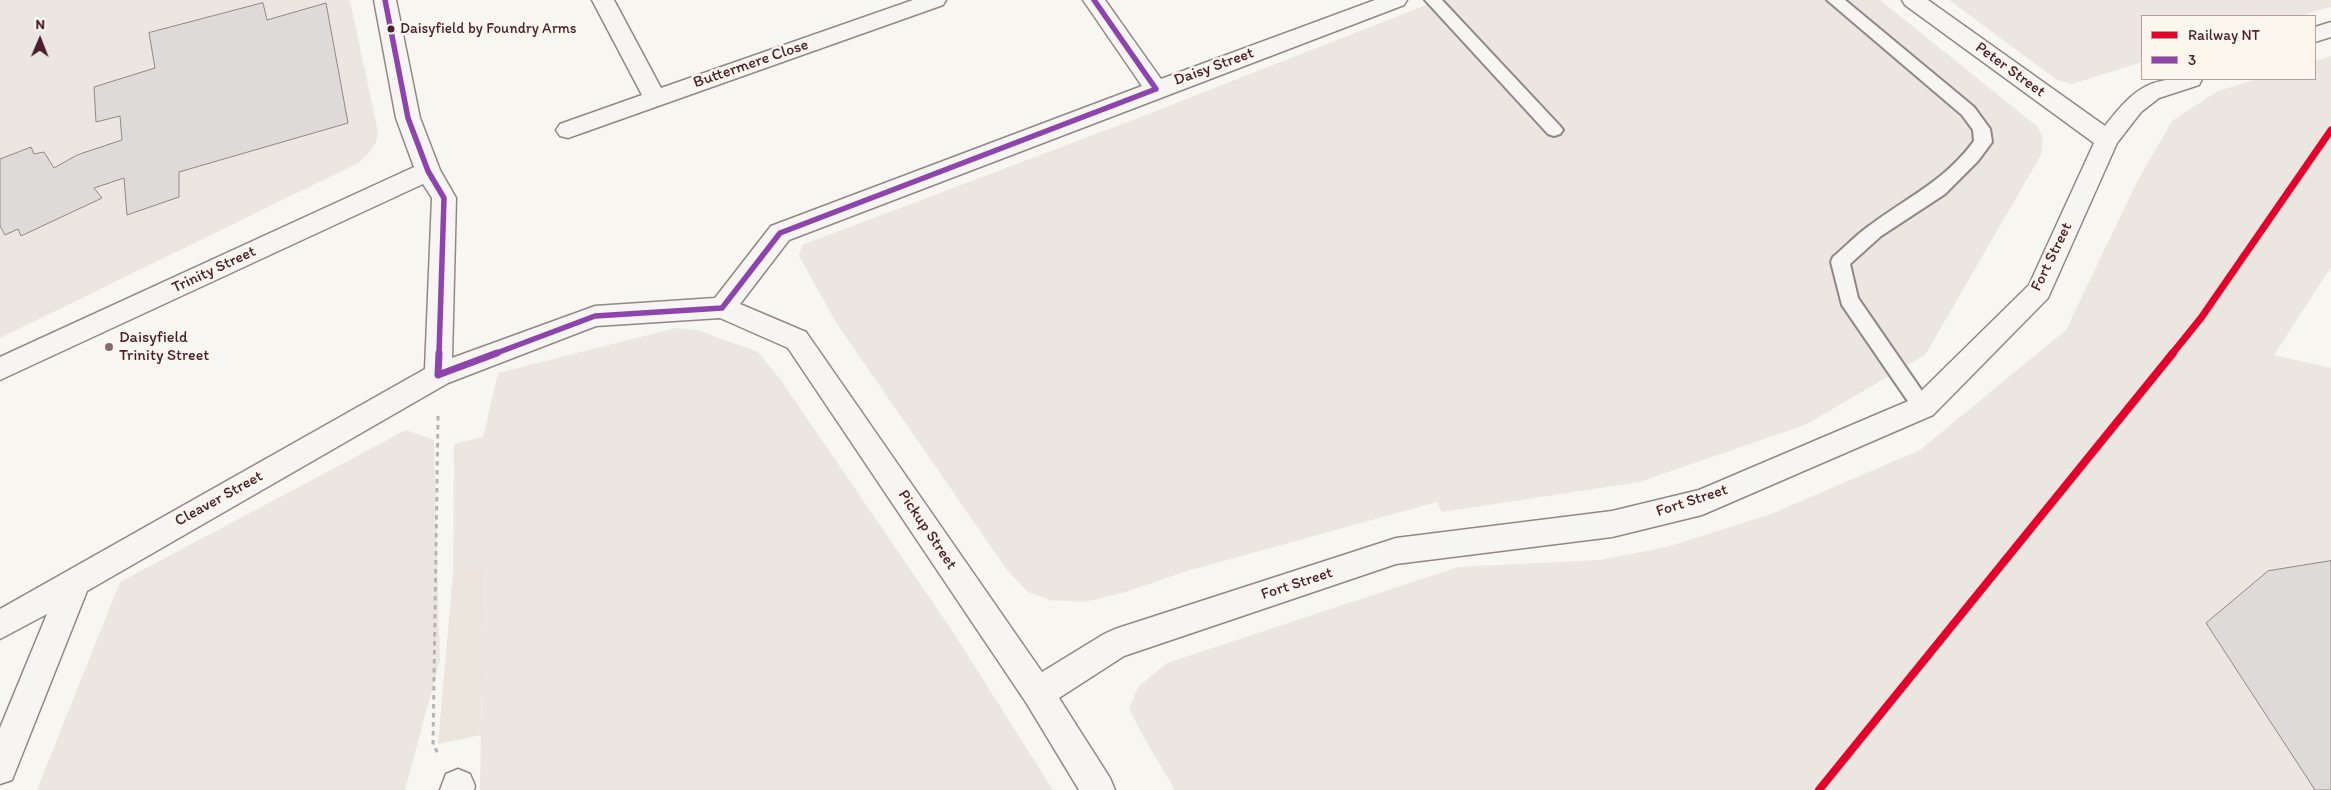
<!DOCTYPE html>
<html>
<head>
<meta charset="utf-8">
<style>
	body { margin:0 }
	#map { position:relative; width:2331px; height:790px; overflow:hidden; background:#f8f6f0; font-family:Itim,sans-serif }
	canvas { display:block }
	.legend { position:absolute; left:2141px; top:15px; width:175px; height:65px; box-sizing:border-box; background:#fbf7ec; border:1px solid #b4a19f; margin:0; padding:6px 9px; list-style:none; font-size:15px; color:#4a1f2b }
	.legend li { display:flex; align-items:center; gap:10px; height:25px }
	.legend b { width:25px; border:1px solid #b4a19f }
	.north { position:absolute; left:15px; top:15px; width:50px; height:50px; -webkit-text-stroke:4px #fbf7ec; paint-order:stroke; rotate:1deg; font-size:14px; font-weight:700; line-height:20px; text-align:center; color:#4a1f2b }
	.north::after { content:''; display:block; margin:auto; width:18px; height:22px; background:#4a1f2b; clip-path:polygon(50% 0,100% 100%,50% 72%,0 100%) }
</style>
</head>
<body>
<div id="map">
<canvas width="2331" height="790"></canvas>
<ul class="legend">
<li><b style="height:6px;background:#e4002b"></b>Railway NT</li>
<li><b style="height:6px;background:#8e44ad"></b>3</li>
</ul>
<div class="north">N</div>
</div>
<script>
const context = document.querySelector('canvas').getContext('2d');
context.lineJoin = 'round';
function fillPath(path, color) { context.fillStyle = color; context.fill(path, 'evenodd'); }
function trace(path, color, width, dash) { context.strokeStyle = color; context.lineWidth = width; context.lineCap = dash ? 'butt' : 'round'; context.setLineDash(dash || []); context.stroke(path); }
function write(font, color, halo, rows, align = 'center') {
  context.font = font + ' Itim,sans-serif'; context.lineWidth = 5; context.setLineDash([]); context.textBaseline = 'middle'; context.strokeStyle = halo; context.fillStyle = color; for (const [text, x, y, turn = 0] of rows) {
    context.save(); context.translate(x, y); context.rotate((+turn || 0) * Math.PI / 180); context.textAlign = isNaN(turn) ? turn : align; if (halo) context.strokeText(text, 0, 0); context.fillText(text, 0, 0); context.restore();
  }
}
const built = new Path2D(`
	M0 0H350L378 132 376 142 368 154 358 163 0 338Z
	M1439 0H1880L2038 127 2043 140 2041 155 1925 355 1805 425 1639 482 1442 512 1437 502 1187 571 1122 593 1084 602 1050 600 1028 592 1007 570 837 324 799 256 802 245 1125 123Z
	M1949 0H2331V7L2299 16H2142V62L2072 84 2057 80Z
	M2331 56V267L2274 355 2331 368V790H1175L1143 736 1129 709 1138 687 1167 663 1458 567 1600 560 1667 547 1771 514 1920 450 2066 330 2137 182 2172 121 2218 91 2257 79H2315V61Z
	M676 328 697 330 758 352 780 379 951 629 1053 790H480L484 564 453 574 454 444 483 437 498 373Z
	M406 430 434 440 440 660 405 790H37L120 582Z`);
const green = new Path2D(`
	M484 563 481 735 438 744 453 574Z`);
const building = new Path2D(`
	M263 3 267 20 326 3 348 123 179 172V197L127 215 124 178 94 188 102 198 21 236 18 229 5 235 0 226V159L31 147 34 154 44 152 54 168 77 155 122 140 120 116 96 122 94 87 155 68 149 33Z
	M2331 561V790H2315L2206 623 2268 571Z`);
const path = new Path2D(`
	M438 416 433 745 438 753`);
const service = new Path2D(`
	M1425 0H1442L1560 126 1563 130 1560 134 1554 136 1548 134Z
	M1827 0H1845L1974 107 1990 129 1992 142 1978 161 1945 194 1881 236 1850 264 1858 298 1933 407 1930 413 1923 415 1916 413 1842 305 1831 262 1833 257C1845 247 1856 235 1869 226 1907 197 1944 182 1974 141L1973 130 1962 115Z`);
const minor = new Path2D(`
	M374 0H396L420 118 440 170 456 198 452 358 595 306 715 298 771 226 1142 86 1083 0H1105L1161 79 1375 0H1407L1404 5 789 240 740 304 806 332 1042 672 1104 634 1115 629 1396 538 1612 511 1699 490 1913 399 2029 285 2094 143 1905 5 1902 0H1928L2105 126C2136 86 2151 76 2202 79L2199 85 2159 98 2141 112 2117 143 2048 298 1933 415 1702 515 1612 537 1396 564 1124 656 1059 698 1110 778 1115 790H1079L1027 704 788 348 720 318 596 326 448 383 87 591 12 780 0 784V728L47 614 0 639V609L425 369 432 198 423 184 0 380V357L414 167 396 118Z
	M592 0H614L661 88 913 0H946L943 5 568 138 560 136 556 130 560 124 642 95Z
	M2331 22V37L2315 42V27Z
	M458 769 470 774 475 786 474 790H440L446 774Z`);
const bus1Far1 = new Path2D(`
	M385 0 408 118 428 171 444 198 439 354
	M1094 0 1156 89
	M494 354 595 316 722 308 780 233 1156 89`);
const bus1 = new Path2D(`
	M438 375 439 353
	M438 375 497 353`);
const rail1Far1 = new Path2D(`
	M2172 354 2201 318 2331 130`);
const rail1 = new Path2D(`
	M1819 790 2173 353`);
const markers = [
	[391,29,4.5,"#4a1f2b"],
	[109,347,5,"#876a70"]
];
const busNames = [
	["Daisyfield by Foundry Arms",400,29]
];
const streetNames = [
	["Buttermere Close",751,64,-19],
	["Daisy Street",1214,67,-20],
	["Peter Street",2010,70,36],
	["Fort Street",2052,257,-64],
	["Trinity Street",214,270,-25],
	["Cleaver Street",219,499,-29],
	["Fort Street",1692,501,-18],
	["Pickup Street",927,530,56],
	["Fort Street",1297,584,-18]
];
const poiNames = [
	["Daisyfield",119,338],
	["Trinity Street",119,356]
];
fillPath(built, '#ebe6df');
fillPath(green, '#ece5de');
fillPath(building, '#dedad7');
trace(building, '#918787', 1);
trace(service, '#918787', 4);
trace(minor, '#918787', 3);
trace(path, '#b8b3b1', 3, [4.5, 4.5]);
fillPath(service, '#f6f5f1');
fillPath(minor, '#f6f5f1');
trace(bus1Far1, '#8e44ad', 5.5);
trace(bus1, '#8e44ad', 7);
trace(rail1Far1, '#e4002b', 7);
trace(rail1, '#e4002b', 8);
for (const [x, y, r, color] of markers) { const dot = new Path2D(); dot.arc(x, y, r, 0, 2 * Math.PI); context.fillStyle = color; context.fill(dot); trace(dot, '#fbf7ec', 2); }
write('15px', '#4a1f2b', '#fbf7ec', busNames, 'left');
write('16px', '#4a1f2b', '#fbf7ec', streetNames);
write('16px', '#4a1f2b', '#fbf7ec', poiNames, 'left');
</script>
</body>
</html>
